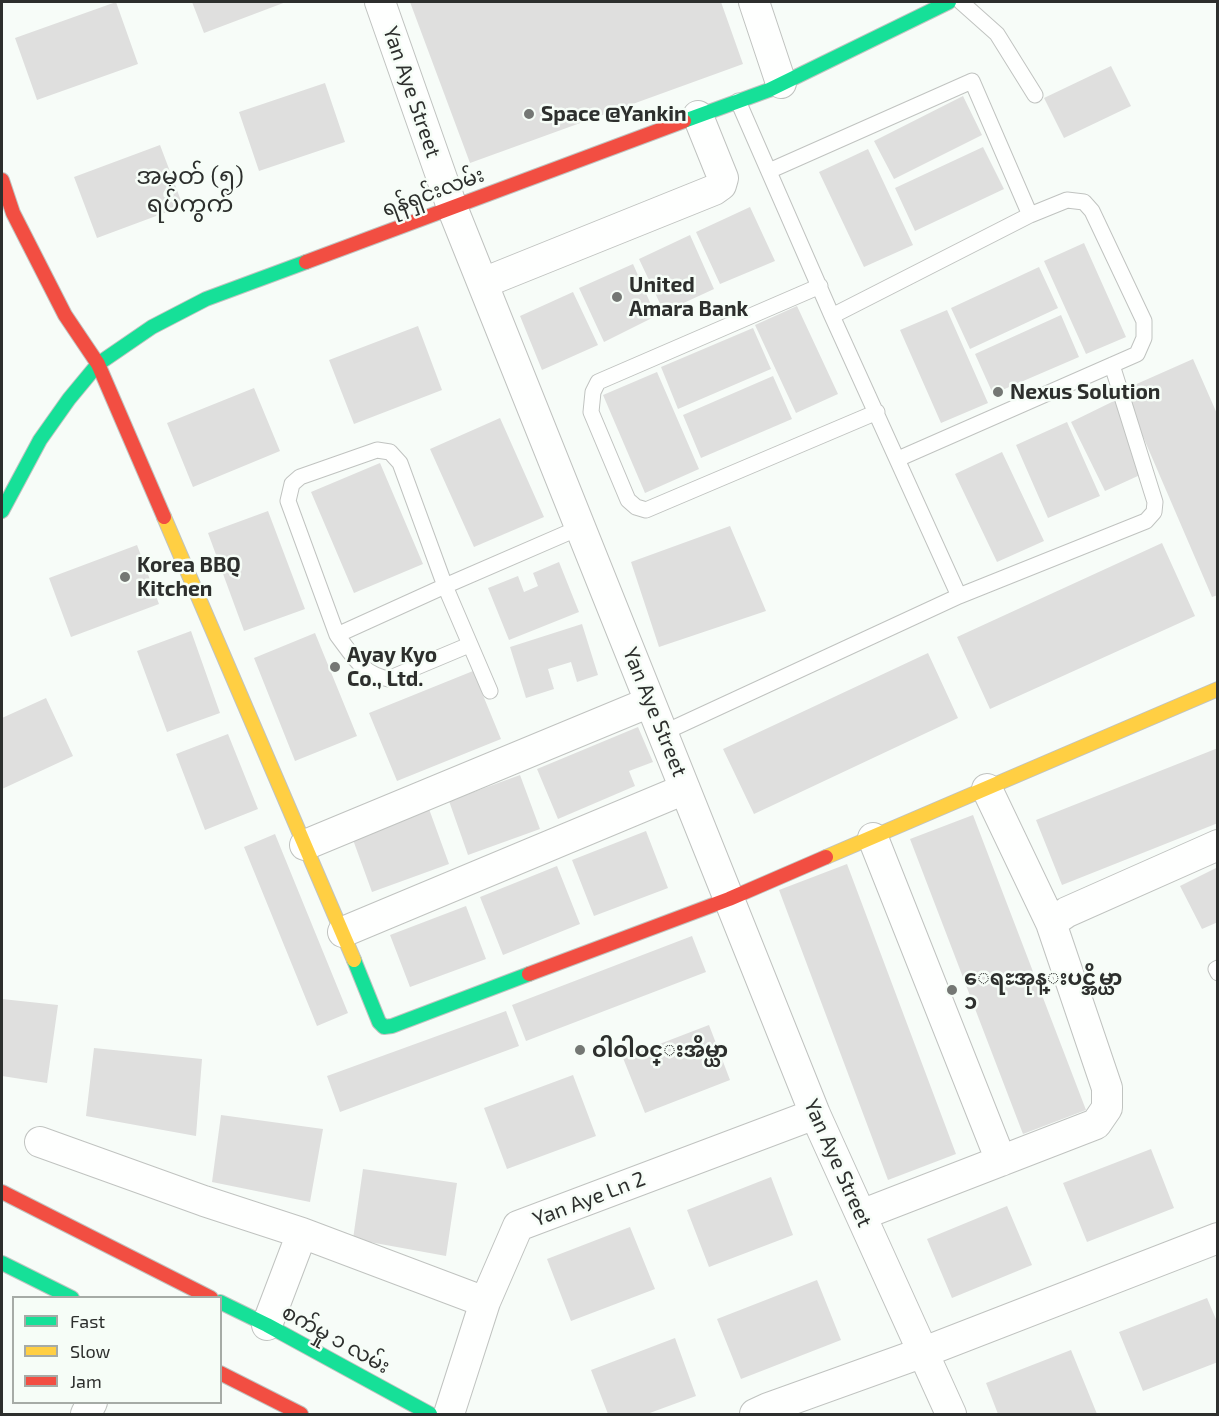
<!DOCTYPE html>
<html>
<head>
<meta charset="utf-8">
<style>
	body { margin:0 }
	#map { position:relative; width:1219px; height:1416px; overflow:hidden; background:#f7fcf8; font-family:"Exo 2",sans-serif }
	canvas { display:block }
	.frame { position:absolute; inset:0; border:3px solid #2d2f2d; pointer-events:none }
	.legend { position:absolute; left:12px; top:1296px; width:210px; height:108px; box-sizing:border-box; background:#f6fdf7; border:2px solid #a6aba6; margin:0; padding:8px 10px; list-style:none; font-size:18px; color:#2d2f2d }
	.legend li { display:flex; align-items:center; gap:12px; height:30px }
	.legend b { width:30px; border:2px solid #a6aba6 }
</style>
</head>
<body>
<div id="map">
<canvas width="1219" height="1416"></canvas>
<div class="frame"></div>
<ul class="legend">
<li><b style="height:8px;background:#16e098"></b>Fast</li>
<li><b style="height:8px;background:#ffcf43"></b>Slow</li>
<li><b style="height:8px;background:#f24e42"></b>Jam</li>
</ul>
</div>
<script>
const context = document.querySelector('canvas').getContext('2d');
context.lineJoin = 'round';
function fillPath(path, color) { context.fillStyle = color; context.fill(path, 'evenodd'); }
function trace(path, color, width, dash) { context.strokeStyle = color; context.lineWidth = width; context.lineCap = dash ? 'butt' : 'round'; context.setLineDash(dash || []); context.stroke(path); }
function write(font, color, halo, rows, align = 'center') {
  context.font = font + ' "Exo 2","Noto Sans Myanmar",sans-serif'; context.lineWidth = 5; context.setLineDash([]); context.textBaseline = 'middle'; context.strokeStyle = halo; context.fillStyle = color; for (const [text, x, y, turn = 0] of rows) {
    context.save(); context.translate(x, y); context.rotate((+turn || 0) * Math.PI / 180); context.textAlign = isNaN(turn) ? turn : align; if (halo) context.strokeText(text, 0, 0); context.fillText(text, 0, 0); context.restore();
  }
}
const building = new Path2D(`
	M116 2 138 64 37 100 15 38Z
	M192 2H286L204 33Z
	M410 2H721L743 64 470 163Z
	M1111 66 1131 106 1064 138 1044 98Z
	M325 83 345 142 259 171 239 112Z
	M963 96 982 135 894 179 874 141Z
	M160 145 183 206 97 238 74 177Z
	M983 147 1004 189 915 231 895 188Z
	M868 149 913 245 864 267 819 172Z
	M750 207 775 261 720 284 696 232Z
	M690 235 714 289 664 312 639 259Z
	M1084 243 1126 337 1086 354 1044 261Z
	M633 264 656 316 604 342 579 288Z
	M1039 267 1058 308 970 349 951 308Z
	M573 292 598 345 542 370 520 316Z
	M797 306 838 394 796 413 755 325Z
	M947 310 988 403 941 423 900 330Z
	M1061 315 1079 357 993 394 975 354Z
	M418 326 442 390 354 424 329 360Z
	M753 328 771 369 678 409 661 367Z
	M1193 359 1218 416V595L1212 597 1123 390Z
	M657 372 699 469 645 493 603 395Z
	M773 376 792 419 701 458 683 415Z
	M254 388 280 451 193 487 167 423Z
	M1118 399 1151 470 1105 491 1071 422Z
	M500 418 544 517 474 547 430 449Z
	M1067 422 1100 496 1048 518 1016 445Z
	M1002 452 1044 541 997 562 955 474Z
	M380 463 423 564 354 593 311 492Z
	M268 511 305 609 244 631 208 533Z
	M730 526 766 611 659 647 631 562Z
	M1162 543 1195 616 990 709 957 637Z
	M137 545 159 604 71 637 49 578Z
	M559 562 579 612 509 640 488 588 518 576 524 592 538 586 533 573Z
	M582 624 598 675 577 682 571 662 548 669 554 689 526 698 510 647Z
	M191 631 220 713 167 732 137 651Z
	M315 633 357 736 295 761 254 658Z
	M928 653 958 718 754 814 723 749Z
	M473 671 501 739 397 781 369 713Z
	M46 698 73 756 2 789V718Z
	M638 727 653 762 629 771 635 786 558 819 537 769Z
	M228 734 258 809 205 830 176 754Z
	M1218 748V823L1062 885 1036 820Z
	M520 775 540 829 468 855 449 801Z
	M429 809 449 864 372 892 352 837Z
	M973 815 1086 1110 1023 1134 910 839Z
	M646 831 668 888 594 916 572 860Z
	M275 834 348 1013 317 1026 244 847Z
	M847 864 956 1154 888 1180 779 890Z
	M557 866 580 924 503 955 480 897Z
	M1218 867V922L1202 929 1180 886Z
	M466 906 486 959 410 987 390 935Z
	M692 936 706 972 526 1041 512 1005Z
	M2 999 58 1005 47 1083 2 1076Z
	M506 1011 519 1046 340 1112 327 1076Z
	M709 1025 730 1080 645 1113 623 1058Z
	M94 1048 202 1059 196 1136 86 1116Z
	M573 1075 596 1136 507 1169 484 1108Z
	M221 1115 323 1129 310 1202 212 1182Z
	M1151 1149 1174 1208 1087 1242 1063 1183Z
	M363 1169 457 1183 446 1256 353 1239Z
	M771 1177 793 1235 709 1267 687 1210Z
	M1007 1206 1032 1265 952 1298 927 1239Z
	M630 1227 655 1289 571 1321 547 1259Z
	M817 1280 841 1340 741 1379 717 1319Z
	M1207 1298 1218 1324V1362L1143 1391 1119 1332Z
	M675 1338 696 1396 647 1414H608L591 1370Z
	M1071 1350 1097 1414H998L986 1383Z`);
const lane = new Path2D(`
	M961 2 997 34 1035 95
	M738 101 832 316 959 596
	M769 171 972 81 1030 215
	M820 286 598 382 593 392 591 412 628 500 636 507 646 510 877 412
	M832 316 1030 215 1067 200 1084 202 1092 211 1144 321V338L1137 354 898 459
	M337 635C353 656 362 674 388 679L469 645
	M490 691 445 586 400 463 390 452 377 450 300 477 292 484 288 501 337 635 445 586 581 527
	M663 733 959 596 1146 521 1154 512 1155 502 1112 365
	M1218 968 1216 969 1218 973`);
const street = new Path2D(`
	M380 2 452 207 815 1114 951 1414
	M754 2 781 83
	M483 283 714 190 721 185 723 178 698 116
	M873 838 1001 1161
	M305 845 650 702
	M1051 923 1067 912 1218 845
	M343 932 685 789
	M40 1142 204 1201 302 1233 485 1302
	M861 1215 1096 1124 1107 1108V1088L1051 923 987 789
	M267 1325 302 1233
	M86 1414 92 1402
	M449 1414 485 1302 518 1226 815 1114
	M755 1414 768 1408 924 1352 1218 1238`);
const fast = new Path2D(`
	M684 121 769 90 949 2
	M2 511 40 440 69 399 98 364 152 327 206 299 306 262
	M354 960 379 1022 384 1027 392 1026 529 974
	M2 1263 72 1298
	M220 1302 267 1325 430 1414`);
const slow = new Path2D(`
	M164 517 354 960
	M826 857 1218 689`);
const jam = new Path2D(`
	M2 180 13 213 65 315 98 364 164 517
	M306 262 684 121
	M529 974 729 899 826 857
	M2 1192 211 1298
	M220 1373 301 1414`);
const markers = [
	[529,114,6,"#747774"],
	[617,297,6,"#747774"],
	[998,392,6,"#747774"],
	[125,577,6,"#747774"],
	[335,667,6,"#747774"],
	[952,990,6,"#747774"],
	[580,1050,6,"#747774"]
];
const streetNames = [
	["Yan Aye Street",412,92,71],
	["ရန်ရှင်းလမ်း",433,192,-20],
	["Yan Aye Street",655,712,68],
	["Yan Aye Street",838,1163,66],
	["Yan Aye Ln 2",589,1199,-21],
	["စက်မှု ၁ လမ်း",336,1339,29]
];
const poiNames = [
	["Space @Yankin",541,114],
	["United",629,285],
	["Amara Bank",629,309],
	["Nexus Solution",1010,392],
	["Korea BBQ",137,565],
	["Kitchen",137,589],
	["Ayay Kyo",347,655],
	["Co., Ltd.",347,679],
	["ေရႊအုန္းပင္အိမ္ယာ",964,978],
	["၁",964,1002],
	["ဝါဝါဝင္းအိမ္ယာ",592,1050]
];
const quarterNames = [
	["အမှတ် (၅)",190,176],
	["ရပ်ကွက်",190,204]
];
fillPath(building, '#dfdfde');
trace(lane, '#c0c3c0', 17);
trace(street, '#c0c3c0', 32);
trace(fast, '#c0c3c0', 16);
trace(slow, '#c0c3c0', 16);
trace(jam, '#c0c3c0', 16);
trace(lane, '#fefffe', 15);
trace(street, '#fefffe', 30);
trace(fast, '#16e098', 14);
trace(slow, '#ffcf43', 14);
trace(jam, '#f24e42', 14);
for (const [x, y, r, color] of markers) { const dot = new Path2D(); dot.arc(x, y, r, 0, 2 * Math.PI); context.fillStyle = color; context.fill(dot); trace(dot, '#f6fdf7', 2); }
write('21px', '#2d2f2d', '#f6fdf7', streetNames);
write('bold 21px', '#2d2f2d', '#f6fdf7', poiNames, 'left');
write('24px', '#2d2f2d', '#f6fdf7', quarterNames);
</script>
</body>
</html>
